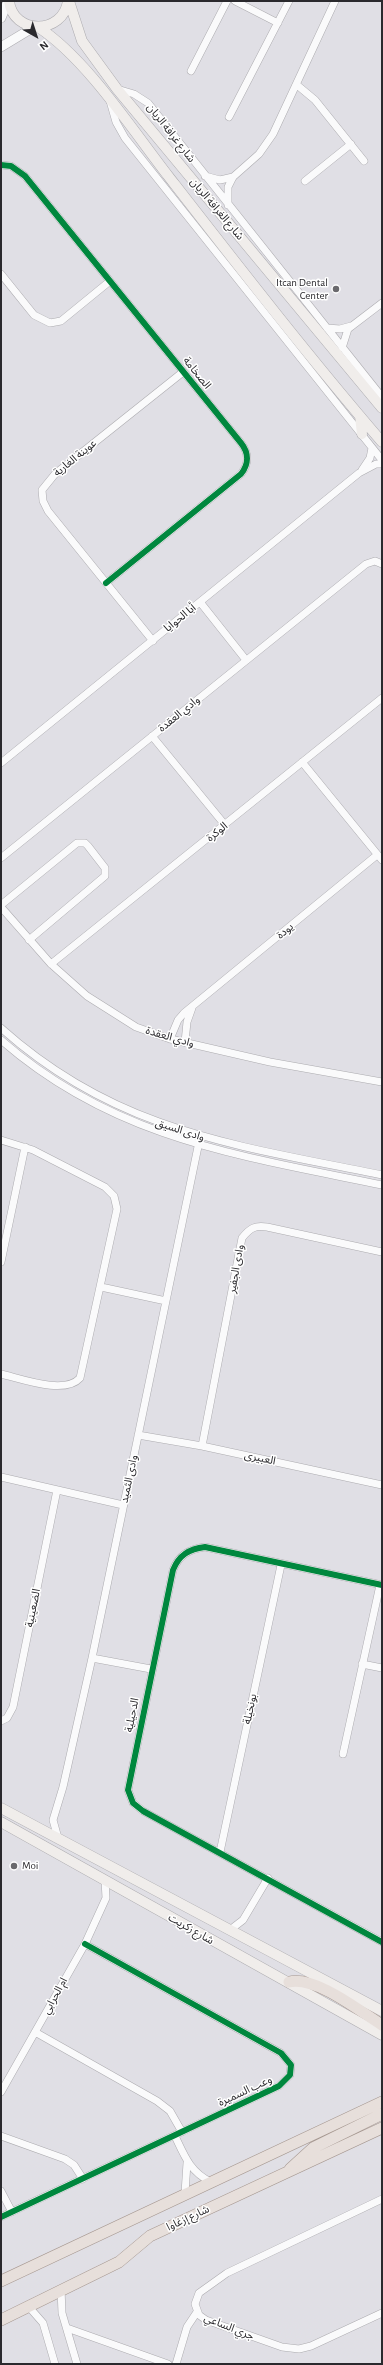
<!DOCTYPE html>
<html>
<head>
<meta charset="utf-8">
<style>
	body { margin:0 }
	#map { position:relative; width:383px; height:2365px; overflow:hidden; background:#e0dfe5; font-family:"Alegreya Sans",sans-serif }
	canvas { display:block }
	.frame { position:absolute; inset:0; border:2px solid #2a292d; pointer-events:none }
	.north { position:absolute; left:16px; top:16px; width:40px; height:40px; -webkit-text-stroke:3px #fff; paint-order:stroke; rotate:141deg; font-size:11px; font-weight:700; line-height:16px; text-align:center; color:#2a292d }
	.north::after { content:''; display:block; margin:auto; width:14px; height:18px; background:#2a292d; clip-path:polygon(50% 0,100% 100%,50% 72%,0 100%) }
</style>
</head>
<body>
<div id="map">
<canvas width="383" height="2365"></canvas>
<div class="frame"></div>
<div class="north">N</div>
</div>
<script>
const context = document.querySelector('canvas').getContext('2d');
context.lineJoin = 'round';
function trace(path, color, width, dash) { context.strokeStyle = color; context.lineWidth = width; context.lineCap = dash ? 'butt' : 'round'; context.setLineDash(dash || []); context.stroke(path); }
function write(font, color, halo, rows, align = 'center') {
  context.font = font + ' "Alegreya Sans","Noto Sans Arabic",sans-serif'; context.lineWidth = 3; context.setLineDash([]); context.textBaseline = 'middle'; context.strokeStyle = halo; context.fillStyle = color; for (const [text, x, y, turn = 0] of rows) {
    context.save(); context.translate(x, y); context.rotate((+turn || 0) * Math.PI / 180); context.textAlign = isNaN(turn) ? turn : align; if (halo) context.strokeText(text, 0, 0); context.fillText(text, 0, 0); context.restore();
  }
}
const minor = new Path2D(`
	M235 1 278 23
	M191 71 227 1
	M297 85 315 100 364 161
	M117 89 134 94 148 103 382 397
	M110 101 116 122 125 138 382 460
	M229 117 289 1
	M1 165 11 166 25 176 241 443C249 453 249 464 241 474L106 583
	M205 176 220 180 233 177
	M305 181 351 144
	M228 205V187L233 177 259 154 273 134 335 1
	M1 274 34 315 50 323 61 321 110 281
	M327 328 340 329 351 326
	M342 348 348 329 382 303
	M362 470 370 458 372 448
	M200 602 246 660
	M153 641 48 511 43 501 42 490 55 474 183 372
	M152 736 225 825
	M302 762 382 860
	M1 763 359 473 376 464H382
	M1 858 366 564 375 561 382 564
	M1 905 77 843H85L88 846 105 868V876L29 940
	M1 907 51 964 87 996 136 1027 170 1039 270 1062 382 1082
	M51 964 382 698
	M1 1028C117 1132 236 1145 382 1175
	M170 1039 178 1020 184 1013 377 855
	M1 1040C114 1139 241 1156 382 1185
	M185 1042 187 1022 192 1008
	M1 1140 33 1150 105 1187 114 1196 117 1209 80 1378C65 1395 22 1379 1 1374
	M1 1262 25 1147
	M101 1287 166 1301
	M138 1435 202 1446 382 1485
	M202 1446 242 1238C250 1228 255 1225 267 1227L382 1252
	M1 1477 123 1505
	M382 1585 205 1547C189 1549 179 1555 173 1570L128 1790 133 1803 143 1811 382 1942
	M92 1658 151 1669
	M362 1664 382 1668
	M1 1721 7 1718 13 1707 57 1490
	M343 1754 380 1585
	M58 1838 53 1820 63 1787 92 1658 200 1137
	M220 1852 281 1565
	M230 1930 243 1920 268 1878
	M35 2032 157 2101 170 2111 182 2132
	M1 2092 85 1944 106 1898 105 1880
	M1 2136 65 2159 74 2165 83 2179
	M175 2136C184 2155 190 2172 211 2182
	M1 2191 12 2212
	M185 2193 187 2163
	M382 2199 227 2273 199 2293 195 2304 199 2315 206 2320 282 2347 299 2349 311 2346 382 2313
	M1 2217 279 2086 290 2075 291 2065 281 2053 85 1944
	M61 2289 62 2313 77 2364
	M29 2307 43 2323 55 2364
	M67 2328 168 2364
	M176 2364 187 2327 197 2312`);
const tertiary = new Path2D(`
	M1 18 8 1
	M1 47 34 27`);
const secondary = new Path2D(`
	M9 1C13 35 63 35 68 1
	M69 1 82 41 117 89 382 408
	M38 27C87 59 133 131 169 177 239 267 308 356 382 442
	M360 416 362 434
	M1 1808 382 2011
	M1 1822 382 2035`);
const primary = new Path2D(`
	M289 1982C316 1976 358 2010 382 2025
	M290 2169 313 2148 382 2114
	M1 2281 382 2102
	M1 2320 119 2262 150 2236 382 2128`);
const cycleway = new Path2D(`
	M1 165 11 166 25 176 241 443C249 453 249 464 241 474L106 583
	M382 1585 205 1547C189 1549 179 1555 173 1570L128 1790 133 1803 143 1811 382 1942
	M1 2217 279 2086 290 2075 291 2065 281 2053 85 1944`);
const markers = [
	[336,289,4,"#6a696d"],
	[14,1866,4,"#6a696d"]
];
const streetNames = [
	["شارع غرافة الريان",171,133,52],
	["شارع الغرافة الريان",217,209,50],
	["الصخامة",197,373,51],
	["عوينة الغارية",75,458,-39],
	["أبا الحوايا",180,618,-39],
	["وادي العقدة",179,714,-39],
	["الوكرة",217,832,-39],
	["يودة",285,931,-40],
	["وادي العقدة",170,1037,16],
	["وادى السيق",180,1130,18],
	["وادى الجفير",236,1269,-80],
	["العبيرى",260,1458,12],
	["وادى الثميد",129,1479,-78],
	["الضعينية",33,1608,-79],
	["بونخيلة",250,1709,-78],
	["الدحيلية",132,1715,-79],
	["شارع زكريت",191,1929,30],
	["ام الحرابي",55,1996,-61],
	["وعب السميرة",245,2091,-25],
	["شارع إزغاوا",188,2218,-25],
	["جري الساعي",229,2327,22]
];
const poiNames = [
	["Itcan Dental",328,283],
	["Center",328,296],
	["Moi",22,1866,"left"]
];
trace(minor, '#acabaf', 8);
trace(tertiary, '#acabaf', 10);
trace(secondary, '#acabaf', 11);
trace(primary, '#a69891', 12);
trace(minor, '#fafafb', 7);
trace(tertiary, '#fafafb', 9);
trace(secondary, '#f0edeb', 10);
trace(primary, '#e7dfdb', 11);
trace(cycleway, '#00873e', 6);
for (const [x, y, r, color] of markers) { const dot = new Path2D(); dot.arc(x, y, r, 0, 2 * Math.PI); context.fillStyle = color; context.fill(dot); trace(dot, '#fff', 1.5); }
write('11px', '#2a292d', '#fff', streetNames);
write('11px', '#2a292d', '#fff', poiNames, 'right');
</script>
</body>
</html>
